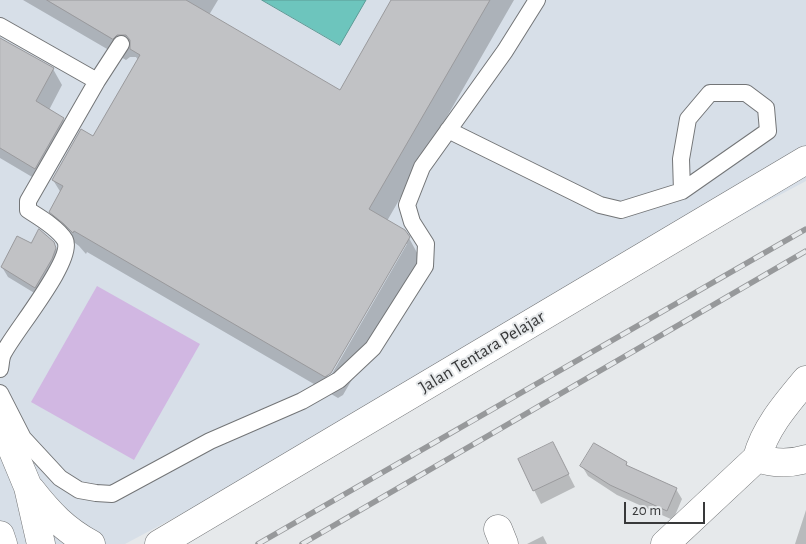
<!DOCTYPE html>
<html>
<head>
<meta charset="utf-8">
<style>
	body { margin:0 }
	#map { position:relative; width:806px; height:544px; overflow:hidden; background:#e6e9eb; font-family:"Alegreya Sans",sans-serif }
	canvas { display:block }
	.scale { position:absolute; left:624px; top:502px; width:81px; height:22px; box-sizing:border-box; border:2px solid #38393a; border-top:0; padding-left:6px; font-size:15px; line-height:18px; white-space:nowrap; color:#38393a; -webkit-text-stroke:4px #e6e9eb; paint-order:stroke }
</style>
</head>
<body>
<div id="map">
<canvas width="806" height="544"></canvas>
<div class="scale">20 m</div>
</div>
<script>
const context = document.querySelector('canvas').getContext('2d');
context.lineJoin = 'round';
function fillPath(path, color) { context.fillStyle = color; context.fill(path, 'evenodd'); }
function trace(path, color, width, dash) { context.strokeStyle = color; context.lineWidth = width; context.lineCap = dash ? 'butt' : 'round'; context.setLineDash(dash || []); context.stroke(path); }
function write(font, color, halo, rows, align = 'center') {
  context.font = font + ' "Alegreya Sans",sans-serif'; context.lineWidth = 4; context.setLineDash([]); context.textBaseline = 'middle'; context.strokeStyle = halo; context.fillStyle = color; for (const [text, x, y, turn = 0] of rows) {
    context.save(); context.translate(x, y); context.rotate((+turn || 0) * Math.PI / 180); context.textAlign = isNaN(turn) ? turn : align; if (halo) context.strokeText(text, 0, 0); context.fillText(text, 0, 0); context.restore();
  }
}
const built = new Path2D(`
	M0 0H806V181L125 544H0Z`);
const green = new Path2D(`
	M97 286 200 344 134 460 31 402Z`);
const water = new Path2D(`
	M262 0H366L340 45Z`);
const shadow = new Path2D(`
	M23 0H218L209 15 340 92 393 0H514L387 221 409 238 421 260 343 395 338 398 87 252 86 254 79 246 63 234 50 212 61 193 53 180 93 137 138 60 136 57H130L126 60ZM404 244H407L329 379 326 378Z
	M0 39 53 69 62 85 49 110 63 119 72 135 44 184 0 158Z
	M54 244 60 255 41 297 8 277 2 267 31 245Z
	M553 444 575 487 541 504 519 460Z
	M626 463 629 468 676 489 682 499 673 520 617 495 588 476 582 466Z
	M806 510V544H795Z
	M543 536 547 544H527Z`);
const building = new Path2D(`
	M47 0H186L340 90 391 0H490L369 209 405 230 410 237 331 373 325 377 74 231 73 233 64 224 49 212 63 186 52 180 81 129 93 136 140 55 130 49V40L126 35H117L113 39Z
	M0 38 54 68 36 101 64 118 35 169 0 148Z
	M39 229 54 242 56 248 52 259 35 288 1 267 17 236 31 243Z
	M553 442 569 474 533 491 518 459Z
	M594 443 627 462 626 465 677 488 667 511 610 485 580 466Z`);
const lane = new Path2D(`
	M0 26 97 81
	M448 130 600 205 621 210 682 191 768 131 766 108 746 93H710L688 119 681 159 682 191
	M0 369C1 364 1 358 3 354 13 333 75 260 65 240 58 228 39 217 28 210V201L97 81 121 44
	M0 393 23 438 60 478 79 490 96 493 112 494 210 441 302 401 339 380 373 348 425 266 426 244 412 222 407 205 422 167 505 51 537 0`);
const street = new Path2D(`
	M757 458C772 463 790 464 806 459
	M498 529 504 544
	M665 544 757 458C765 428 786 404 806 380`);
const secondary = new Path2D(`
	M159 544 806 160`);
const primary = new Path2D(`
	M0 535 3 544`);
const highway = new Path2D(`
	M0 420 28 487 41 544
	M31 490C49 513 65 530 91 544`);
const rail = new Path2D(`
	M258 544 806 229
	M302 544 806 251`);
const streetNames = [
	["Jalan Tentara Pelajar",482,352,-31]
];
fillPath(built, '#d7dfe8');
fillPath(green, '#d1b7e2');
fillPath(water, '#6dc5bd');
trace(water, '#5d9b96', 1);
fillPath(shadow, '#0003');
fillPath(building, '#c1c2c5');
trace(building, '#9a9a9d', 1);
trace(lane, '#737577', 18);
trace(street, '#737577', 29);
trace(secondary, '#737577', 29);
trace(primary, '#737577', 29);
trace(highway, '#737577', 29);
trace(lane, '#fff', 16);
trace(street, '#fff', 28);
trace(secondary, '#fff', 28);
trace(primary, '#fff', 28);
trace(highway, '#fff', 28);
trace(rail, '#97999b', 5.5);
trace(rail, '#e6e9eb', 4, [11]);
write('18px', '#38393a', '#e6e9eb', streetNames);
</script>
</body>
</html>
